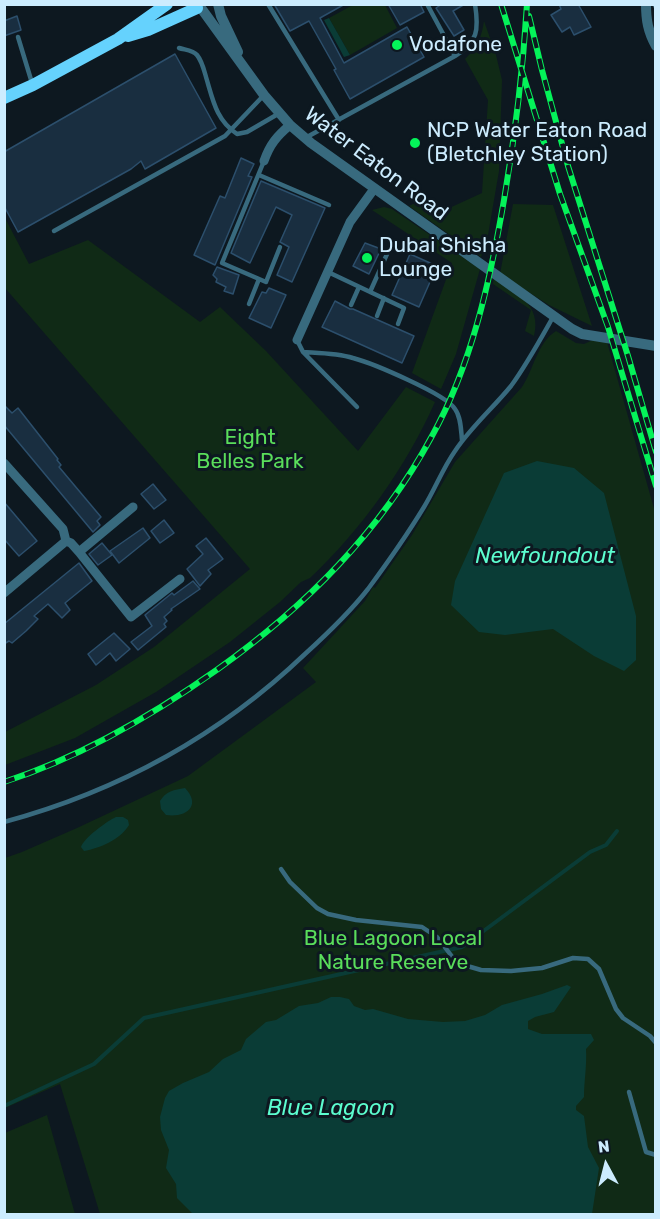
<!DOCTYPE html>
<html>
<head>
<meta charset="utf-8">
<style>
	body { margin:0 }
	#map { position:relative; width:660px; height:1219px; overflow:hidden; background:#0d1820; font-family:Rubik,sans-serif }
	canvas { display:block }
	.frame { position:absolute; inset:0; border:6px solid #ccecfe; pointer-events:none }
	.north { position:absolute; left:576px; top:1135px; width:60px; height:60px; -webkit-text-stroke:4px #0d1820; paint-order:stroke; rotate:353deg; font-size:16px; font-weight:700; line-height:24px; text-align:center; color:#ccecfe }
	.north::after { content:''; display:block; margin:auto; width:21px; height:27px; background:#ccecfe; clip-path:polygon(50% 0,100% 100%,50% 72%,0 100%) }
</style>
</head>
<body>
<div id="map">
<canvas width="660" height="1219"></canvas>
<div class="frame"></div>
<div class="north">N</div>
</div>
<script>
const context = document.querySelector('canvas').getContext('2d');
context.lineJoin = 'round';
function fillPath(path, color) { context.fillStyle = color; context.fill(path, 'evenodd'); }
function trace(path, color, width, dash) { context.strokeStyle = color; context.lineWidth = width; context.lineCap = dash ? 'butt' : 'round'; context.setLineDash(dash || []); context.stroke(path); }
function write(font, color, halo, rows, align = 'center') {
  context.font = font + ' Rubik,sans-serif'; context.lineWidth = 6; context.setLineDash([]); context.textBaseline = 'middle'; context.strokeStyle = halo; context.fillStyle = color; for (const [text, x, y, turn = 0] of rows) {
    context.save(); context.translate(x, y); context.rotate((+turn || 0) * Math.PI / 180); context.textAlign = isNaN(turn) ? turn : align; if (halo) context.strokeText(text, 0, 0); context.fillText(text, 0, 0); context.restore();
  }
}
const green = new Path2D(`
	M353 5H385L397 28 350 55 329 18Z
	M484 21 496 55 502 80 499 171 488 235 481 257 409 206 421 200 431 206 445 210 482 193 488 100 465 59C477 48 482 36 484 21Z
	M513 204 553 205 592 326 549 305 500 274Z
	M384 207 392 209 480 269 456 354 441 389 412 373 452 263 372 210Z
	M4 216 29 264 88 240 200 322 220 307 266 351 358 451 406 387 435 402C406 467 362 529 310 578L301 582 280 602 230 642 156 692 75 738 5 765V732L96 685 154 647 250 569 5 288Z
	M494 278C516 294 542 304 534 336L525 331 531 310 493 284Z
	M556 331 576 343 584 344 593 340 607 342 655 512V1214H100L60 1084 5 1108V858L22 852 77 828 188 776 316 682 303 668 365 601 373 587 375 588 412 535 455 462 522 387C534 369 537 343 556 331Z
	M47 1115 75 1214H5V1133Z`);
const water = new Path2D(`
	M329 18 350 55 344 57 324 20Z
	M537 461 574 468 604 493 636 616V660L624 671 594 656 553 629 505 635 479 632 451 605 455 581 504 473Z
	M185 788C202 806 186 818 166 815L161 809 160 801C166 791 174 790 185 788Z
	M116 817H123L128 820 129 825C120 840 100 848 84 851L81 847C84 838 107 821 116 817Z
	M567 985 571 987 554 1012 535 1017 528 1021V1029L542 1034H591L594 1040 586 1049C587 1066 584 1081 584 1097L576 1106V1110L584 1116 588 1147 599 1168 592 1214H193L177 1198 176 1184 166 1168 169 1150 161 1130 160 1117 165 1098 169 1091 183 1083 209 1072 223 1059 241 1050 246 1039 266 1022 276 1020 299 1006 318 1003 331 997H340L349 999 354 1006 365 1010 373 1009 408 1019 443 1022 465 1021 485 1015 502 1005 542 994Z`);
const stream = new Path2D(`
	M4 1106 94 1064 144 1018 462 947 590 852 606 845 617 831`);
const building = new Path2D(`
	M274 4H345L320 18 344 63 407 27 424 57 350 99 334 70 336 69 309 21 290 31Z
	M388 4H420L424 12 400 25Z
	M442 4H465L453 11 464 30 454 36 436 8Z
	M559 4H578L591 27 574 35 570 27 562 32 551 15 561 9Z
	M17 16 21 30 4 36V21Z
	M175 54 216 128 145 169 141 161 131 169 18 232 4 206V152Z
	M241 158 254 164 248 176 252 177 215 265 194 255 220 196 225 198Z
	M261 181 325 208 292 282 277 275 289 247 280 242 292 215 276 207 250 263 231 253Z
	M365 243 381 249 369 274 353 266Z
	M410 254 437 266 419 307 392 295Z
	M217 267 239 275 233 294 224 291 226 287 216 282 217 279 213 275Z
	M269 288 286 295 271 328 249 318 262 292 266 293Z
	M335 301 350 309H353L414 336 402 363 322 327Z
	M4 405 12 413 18 408 58 459 57 460 61 465 59 467 101 517 97 521 100 525 93 532 4 425Z
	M153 484 166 500 154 509 141 494Z
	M4 502 37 541 19 556 4 539Z
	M164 520 174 533 160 543 151 531Z
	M143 528 150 538 119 563 110 551Z
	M206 538 223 559 208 570 211 574 200 586 187 569 203 554 196 546Z
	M102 543 112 555 98 565 89 554Z
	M79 563 92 581 65 603 70 610 62 618 48 604 34 616 38 619 26 631 12 643 9 641 4 644V624Z
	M193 581 200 589 171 609 172 610 164 617 167 621 164 624 166 627 138 650 131 642 152 626 145 615 172 593 174 595Z
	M114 633 130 649 116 661 110 653 96 665 88 654Z`);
const service = new Path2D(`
	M268 4 339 120
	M654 4 656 7
	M18 37 32 83
	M179 48C185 50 193 50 197 55 202 61 204 70 206 77 213 100 216 120 237 134L247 132 278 114
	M455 56C478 42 479 30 475 4
	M307 137 455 56 427 4
	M264 161 222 263 266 282 280 247
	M259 175 329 205
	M54 231 225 136 264 95
	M328 272 404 308 398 324
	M370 292 387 254
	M249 304 259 279
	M351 305 359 287
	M377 316 384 298
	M297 340 303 352 357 407
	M303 352C319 353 337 353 353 358 372 363 446 394 455 409 461 417 461 430 462 440
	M4 822C119 791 219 736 305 654 327 634 350 612 368 589 388 562 407 535 424 507 435 489 443 468 455 451 471 427 493 408 511 386 527 364 540 340 553 317
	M281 869 290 882 317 908 328 914 356 920 422 927 437 937 457 963 481 970 511 971 542 968 573 958 588 959 599 969 616 1009 623 1018 650 1036 656 1043
	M629 1092 646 1152 656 1155`);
const minor = new Path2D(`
	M264 161C270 144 277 136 290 125
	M297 340 350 222 374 189
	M4 463 63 529 66 541 4 593
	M66 541 71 543 79 552 131 617 180 579
	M79 552 133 507`);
const tertiary = new Path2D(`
	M218 4 221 16 238 52
	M646 4C646 20 648 32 656 46
	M201 8 264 95 290 125 311 143 572 329 582 334 656 346`);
const secondary = new Path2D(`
	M128 36 148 30 197 8
	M4 98 33 85 118 39 167 4`);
const rail = new Path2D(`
	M501 4 560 194 608 327 656 486
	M529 16 542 70 568 166 628 356 656 452
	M4 782C81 757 153 715 218 669 306 606 380 532 432 436 472 364 490 281 504 200 515 136 523 70 527 4`);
const markers = [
	[397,45,6,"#04f359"],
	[415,143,6,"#04f359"],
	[367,258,6,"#04f359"]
];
const poiNames = [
	["Vodafone",409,45],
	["NCP Water Eaton Road",427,131],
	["(Bletchley Station)",427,155],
	["Dubai Shisha",379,246],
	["Lounge",379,270]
];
const streetNames = [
	["Water Eaton Road",376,164,37]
];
const parkNames = [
	["Eight",250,438],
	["Belles Park",250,462],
	["Blue Lagoon Local",393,939],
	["Nature Reserve",393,963]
];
const waterNames = [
	["Newfoundout",545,557],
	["Blue Lagoon",331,1109]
];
fillPath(green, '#102a16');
fillPath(water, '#0a3c36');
trace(stream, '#0a3c36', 4);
fillPath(building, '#192e40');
trace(building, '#2c4f6c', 1.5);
trace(service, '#386a7e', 4.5);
trace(minor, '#386a7e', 9);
trace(tertiary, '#386a7e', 10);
trace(secondary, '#65d2fd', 12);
trace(rail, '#04f359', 6);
trace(rail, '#0d1820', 4, [11]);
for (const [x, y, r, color] of markers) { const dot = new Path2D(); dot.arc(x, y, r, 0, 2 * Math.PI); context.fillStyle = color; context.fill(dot); trace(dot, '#0d1820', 2); }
write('21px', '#ccecfe', '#0d1820', poiNames, 'left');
write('21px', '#ccecfe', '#0d1820', streetNames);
write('21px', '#5add5b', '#0d1820', parkNames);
write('italic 22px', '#5cfdcf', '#0d1820', waterNames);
</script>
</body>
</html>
